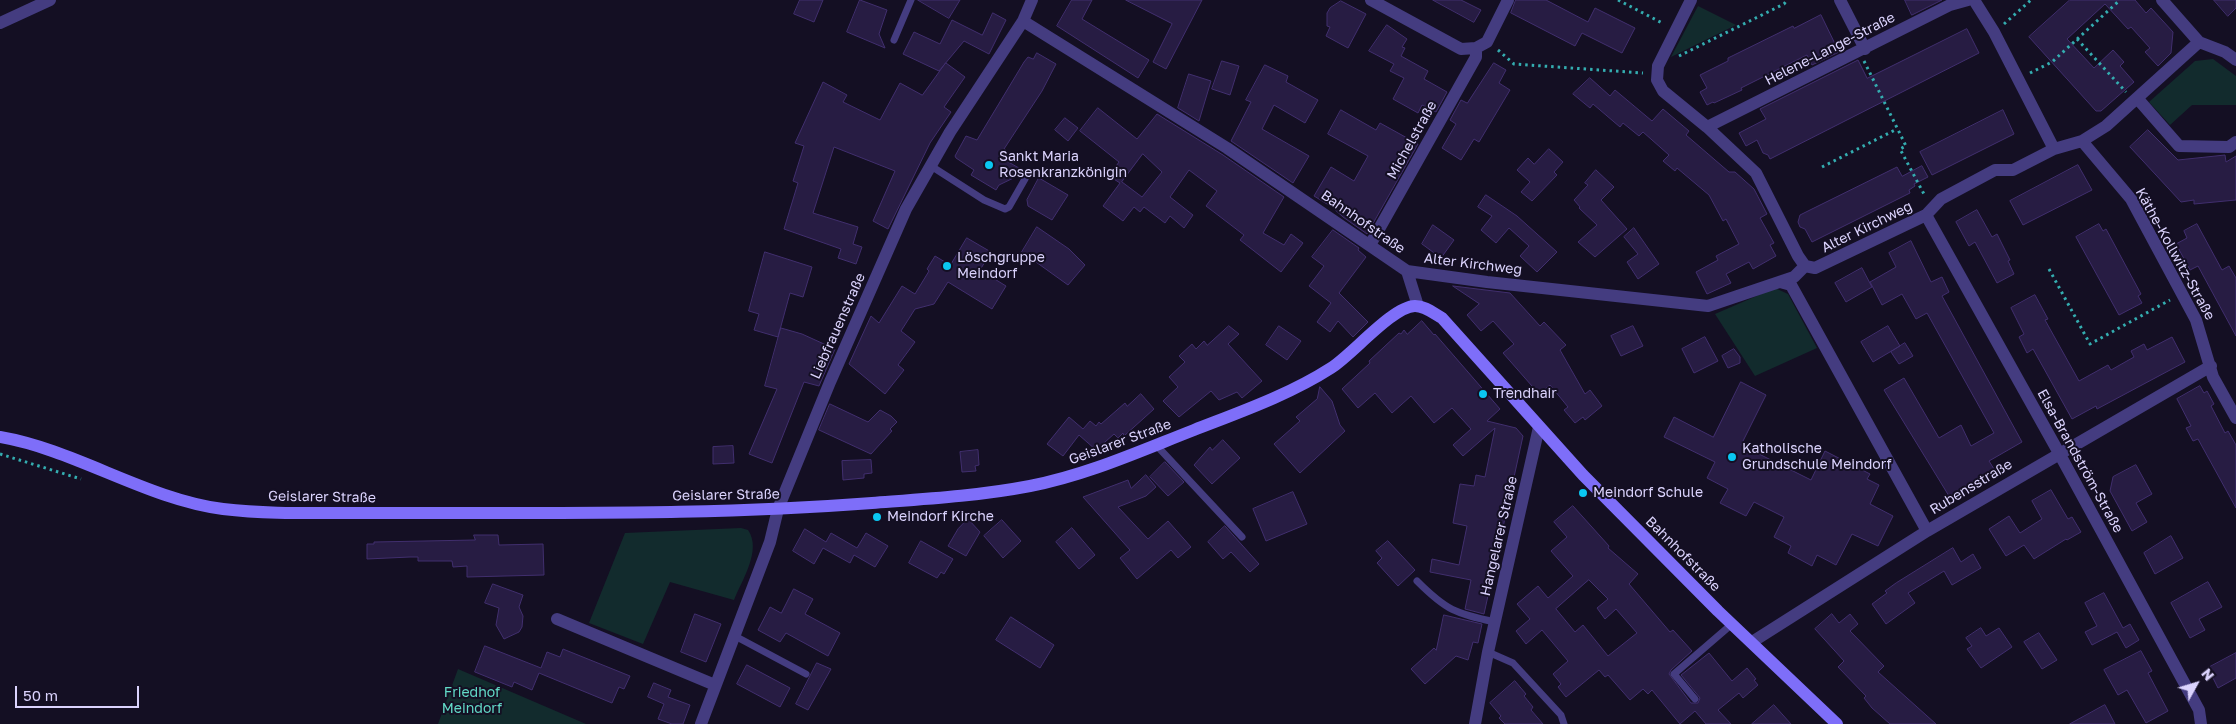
<!DOCTYPE html>
<html>
<head>
<meta charset="utf-8">
<style>
	body { margin:0 }
	#map { position:relative; width:2236px; height:724px; overflow:hidden; background:#140f23; font-family:"Golos Text",sans-serif }
	canvas { display:block }
	.north { position:absolute; left:2171px; top:659px; width:50px; height:50px; -webkit-text-stroke:4px #140f23; paint-order:stroke; rotate:51deg; font-size:14px; font-weight:700; line-height:20px; text-align:center; color:#dbd3fd }
	.north::after { content:''; display:block; margin:auto; width:18px; height:22px; background:#dbd3fd; clip-path:polygon(50% 0,100% 100%,50% 72%,0 100%) }
	.scale { position:absolute; left:15px; top:686px; width:124px; height:22px; box-sizing:border-box; border:2px solid #dbd3fd; border-top:0; padding-left:6px; font-size:15px; line-height:18px; white-space:nowrap; color:#dbd3fd; -webkit-text-stroke:4px #140f23; paint-order:stroke }
</style>
</head>
<body>
<div id="map">
<canvas width="2236" height="724"></canvas>
<div class="north">N</div>
<div class="scale">50 m</div>
</div>
<script>
const context = document.querySelector('canvas').getContext('2d');
context.lineJoin = 'round';
function fillPath(path, color) { context.fillStyle = color; context.fill(path, 'evenodd'); }
function trace(path, color, width, dash) { context.strokeStyle = color; context.lineWidth = width; context.lineCap = dash ? 'butt' : 'round'; context.setLineDash(dash || []); context.stroke(path); }
function write(font, color, halo, rows, align = 'center') {
  context.font = font + ' "Golos Text",sans-serif'; context.lineWidth = 4; context.setLineDash([]); context.textBaseline = 'middle'; context.strokeStyle = halo; context.fillStyle = color; for (const [text, x, y, turn = 0] of rows) {
    context.save(); context.translate(x, y); context.rotate((+turn || 0) * Math.PI / 180); context.textAlign = isNaN(turn) ? turn : align; if (halo) context.strokeText(text, 0, 0); context.fillText(text, 0, 0); context.restore();
  }
}
const green = new Path2D(`
	M1698 6 1736 25 1671 57Z
	M2213 59 2236 76V105H2192L2170 125 2149 102 2195 61Z
	M1775 288 1788 294 1817 348 1755 376 1715 314Z
	M741 528 748 530C762 550 742 580 734 600L670 582 643 644 589 623 625 533Z
	M458 669 586 724H438Z`);
const building = new Path2D(`
	M800 0H823L814 22 794 14Z
	M860 0 887 10 879 34 885 48 847 32Z
	M918 0H960L949 18Z
	M1072 0H1092L1082 19 1149 60 1138 78 1057 26Z
	M1126 0H1202L1166 69 1153 62 1172 24Z
	M1433 0H1461L1481 10 1474 22Z
	M1516 0H1546L1588 22 1595 8 1635 28 1622 53 1582 33 1575 46 1511 13Z
	M1905 0H1942L1912 15Z
	M2070 0H2135L2146 13 2151 8 2173 32 2171 53 2158 66 2145 52 2150 48 2131 27 2128 29 2105 4 2067 39 2094 68 2113 50 2124 62 2120 66 2134 82 2101 111H2096L2029 37Z
	M2214 0H2236V8L2228 16Z
	M1341 1 1366 14 1348 48 1326 36 1330 27 1327 26V13L1330 8Z
	M993 13 1006 20 989 54 964 41 939 71 903 54 914 32 940 44 952 20 982 35Z
	M1821 15 1839 52 1812 65 1807 55 1741 88 1742 90 1714 103 1713 102 1707 105 1700 92 1707 88 1700 75 1728 61V58L1793 26 1794 28Z
	M1387 25 1407 39 1402 47 1405 48 1401 56 1428 71 1424 79 1447 92 1436 112 1422 105 1418 113 1393 99 1404 78 1390 71 1394 64 1369 51Z
	M1967 29 1979 53 1770 159 1768 155 1763 153 1757 140 1746 146 1739 133 1766 119 1760 109 1858 60 1867 78Z
	M1037 53 1056 64 1042 91 1004 149 1007 151 1003 159 1026 172 999 185 996 190 971 175 974 170 956 158 955 156 966 136 977 140 1024 62 1028 57 1033 59Z
	M1222 61 1239 66 1230 95 1212 89Z
	M946 63 965 77 944 107 951 112 930 143 888 229 873 221 895 171 834 147 813 213 858 227 853 244 862 247 856 264 838 258 841 249 784 229 798 183 793 181 804 146 795 143 823 82 847 95 843 102 880 120 900 83 922 95Z
	M1494 63 1506 70 1499 83 1510 90 1479 142 1474 139 1461 160 1442 148 1456 124 1450 120 1461 100 1467 103Z
	M1265 65 1288 76 1286 82 1318 100 1305 123 1274 105 1262 129 1309 156 1293 183 1231 141 1251 102 1246 100Z
	M1189 74 1211 81 1199 121 1178 108Z
	M1590 78 1610 96 1615 90 1652 121 1663 109 1689 131 1686 135 1729 172H1735L1754 189 1767 214 1760 218 1774 243 1770 245 1776 256 1753 269 1749 262 1726 274 1731 283 1707 294 1696 272 1718 260 1716 256 1739 244 1726 219 1723 221 1709 195 1677 168 1675 171 1663 161 1669 155 1643 132 1639 136 1623 123 1620 127 1593 104 1590 108 1573 94Z
	M1098 108 1137 139 1157 114 1223 155 1284 197 1263 233 1284 245 1291 234 1303 243 1281 272 1240 240 1244 235 1206 206 1217 191 1189 170 1170 197 1193 215 1184 228 1170 216 1165 223 1144 207 1140 212 1134 207 1123 221 1103 206 1120 183 1109 176 1119 162 1080 131ZM1143 154 1162 172 1142 197 1122 182Z
	M1341 110 1376 130 1380 123 1418 144 1367 234 1343 217 1332 207 1314 196 1331 167 1354 181 1368 156 1328 134Z
	M2003 110 2014 134 1932 175 1920 152Z
	M1065 118 1078 128 1068 141 1055 130Z
	M2148 130 2178 160 2225 155 2226 162 2236 156V200L2194 204V200L2181 202 2130 147Z
	M1549 149 1563 162 1554 172 1557 175 1532 201 1521 192 1530 182 1517 170 1528 158 1534 164Z
	M2078 165 2092 190 2023 225 2010 201Z
	M1922 166 1928 177 1914 184 1915 186 1909 190 1910 193 1812 242 1805 229 1800 227 1798 222 1800 215 1810 210 1897 167 1902 176Z
	M1596 170 1614 187 1601 200 1627 229 1595 257 1578 242 1597 225 1579 208 1580 207 1574 200 1588 185 1585 183Z
	M1039 178 1068 195 1052 220 1028 206 1027 200Z
	M1486 195 1517 216 1557 252 1537 272 1520 256 1529 246 1509 228 1496 243 1481 230 1492 216 1478 207Z
	M1977 210 1992 237 1997 234 2010 260 2008 261 2014 274 1997 283 1975 242 1969 246 1956 222Z
	M2099 224 2103 231 2106 229 2141 294 2138 296 2142 303 2119 315 2076 237Z
	M2197 224 2222 270 2229 266 2236 278V336L2198 266 2190 270 2176 244 2187 238 2184 231Z
	M1433 225 1454 240 1441 258 1422 244Z
	M1037 227 1069 249 1085 265 1068 285 1022 252Z
	M1634 228 1659 264 1638 279 1627 262 1638 254 1624 237Z
	M1333 230 1359 248 1358 250 1366 257 1339 293 1368 322 1353 337 1338 321 1330 332 1317 322 1331 303 1309 286 1324 266 1312 257Z
	M967 238 991 252 980 270 1006 286 992 309 948 282 934 304 915 309 901 331 915 342 898 365 904 370 885 394 849 364 871 316 879 323 902 286 915 294 929 271 927 269 935 256 950 265Z
	M1911 241 1931 282 1942 277 1949 292 1942 296 2022 442 1989 461 1994 469 1949 496 1884 390 1904 378 1939 438 1961 425 1971 446 1994 433 1927 313 1916 319 1902 294 1882 305 1870 282 1896 267 1889 253Z
	M765 252 812 267 803 297 790 293 778 337 754 330 759 314 749 311Z
	M1862 268 1872 287 1846 302 1835 283Z
	M1453 286 1510 293 1540 326 1544 322 1566 345 1560 350 1585 394 1590 390 1602 406 1585 420 1583 417 1575 423 1564 410 1568 407 1550 385 1539 394 1503 353 1514 344 1493 321 1481 331 1467 315 1479 304Z
	M2035 295 2048 319 2045 320 2079 381 2108 365 2111 370 2134 357 2131 351 2144 344 2147 350 2172 337 2185 362 2097 409 2096 406 2072 419 2033 349 2027 353 2019 337 2024 334 2011 308Z
	M1422 321 1434 335 1435 334 1500 409 1487 421 1516 428 1523 436 1484 614 1465 609 1471 580 1430 572 1432 559 1459 565 1467 526 1453 523 1460 484 1474 486 1476 475 1485 477 1495 428 1463 456 1453 445 1471 429 1452 408 1434 423 1411 396 1392 413 1375 393 1358 408 1342 389 1370 363 1369 361 1399 333 1401 334 1404 330 1407 334Z
	M1229 326 1239 334 1228 344 1262 381 1242 398 1237 392 1219 400 1211 391 1179 417 1163 401 1178 387 1169 377 1185 362 1179 356 1192 344 1196 349 1204 341 1207 345Z
	M1279 326 1301 341 1287 360 1266 345Z
	M1633 326 1643 346 1621 356 1611 336Z
	M1888 326 1900 346 1873 362 1861 342Z
	M781 328 802 334 835 349 819 386 804 382 772 463 749 454 777 389 765 386Z
	M1705 337 1718 361 1694 373 1682 349Z
	M1905 343 1913 356 1899 364 1891 352Z
	M1734 349 1740 357V363L1728 368 1722 356Z
	M1741 382 1766 395 1741 445 1811 480 1825 451 1870 474 1867 479 1879 485 1870 504 1893 516 1878 546 1852 534 1836 565 1817 555 1812 566 1788 553 1791 546 1774 537 1784 517 1754 502 1746 516 1720 503 1728 489 1707 478 1715 462 1664 437 1674 417 1713 437Z
	M2200 386 2204 393 2207 391 2214 404 2211 406 2225 433 2228 431 2236 445V508L2198 439 2193 441 2186 428 2191 426 2177 399Z
	M1320 387 1332 401 1340 425 1345 431 1300 473 1274 444 1300 421 1296 417 1317 399Z
	M1141 394 1154 409 1124 436 1123 433 1118 438 1114 434 1096 450 1079 435 1063 456 1047 444 1069 417 1083 429 1090 421 1096 426 1099 422 1101 424 1125 403 1127 406Z
	M830 404 868 422 880 410 891 416 897 422 890 429 892 431 871 454 819 430Z
	M1223 440 1240 458 1212 484 1194 465 1210 447 1212 450Z
	M733 446 734 463 713 464V447Z
	M978 450 979 465 975 466 976 471 962 472 960 452Z
	M871 460 872 473 864 474V478L843 480 842 461Z
	M1165 462 1184 482 1168 496 1150 477Z
	M2136 465 2152 494 2136 503 2147 522 2132 531 2110 491 2113 477Z
	M1146 475 1156 487 1146 496 1118 507 1148 539 1168 521 1191 547 1178 558 1171 550 1137 579 1120 558 1130 550 1083 497 1128 480 1131 488Z
	M2051 490 2068 519 2072 517 2081 532 2067 540 2066 539 2034 559 2024 545 2006 556 1989 529 2009 516 2020 533 2042 519 2032 501Z
	M1293 492 1307 524 1266 541 1253 509Z
	M1573 506 1609 546 1608 548 1638 574 1629 584 1670 632 1673 630 1692 651 1671 670 1669 674 1691 703H1698L1700 698 1681 675 1709 653 1732 681 1747 668 1756 679 1754 680 1758 685 1743 698 1739 693 1718 710 1731 724H1706L1695 711 1680 724 1652 690 1648 694 1643 689 1630 700 1608 675 1605 677 1599 670 1566 697 1558 687 1561 684 1553 674 1568 661 1542 630 1526 644 1516 631 1530 619 1517 604 1538 586 1548 598 1573 576 1551 551 1567 537 1554 522ZM1589 580 1608 599 1597 608 1605 619 1616 609 1637 633 1608 656 1583 625 1575 632 1556 609Z
	M968 519 980 532 966 556 948 546 958 529Z
	M1002 520 1021 541 1003 558 984 536Z
	M1225 526 1259 564 1250 572 1231 552 1223 559 1208 542Z
	M1072 528 1095 555 1079 569 1056 542Z
	M805 529 826 542 831 533 857 548 866 533 888 546 875 567 854 555 850 563 823 548 814 564 793 551Z
	M474 535H498L499 545 543 544 544 575 467 577V566L453 567 452 561H418V557H410L367 559V544H374V542L475 540Z
	M2171 536 2183 558 2155 574 2144 553Z
	M921 541 953 559 944 574 941 572 937 578 909 563Z
	M1388 541 1415 570 1398 586 1377 563 1382 558 1376 551Z
	M1953 548 1961 562 1973 554 1981 568 1952 585 1944 571 1908 593 1915 603 1886 624 1872 604 1887 593 1885 591 1896 583Z
	M2208 582 2222 607 2199 619 2205 630 2190 638 2171 603Z
	M493 584 523 595 519 607 523 616 522 627 519 632 504 639 496 625 499 608 485 603Z
	M794 589 813 599 805 614 840 633 828 656 786 633 780 642 758 630 770 607 781 613Z
	M2104 593 2123 628 2130 624 2139 640 2126 648 2117 632 2092 645 2085 632 2097 626 2085 603Z
	M695 614 721 624 706 662 681 652Z
	M1832 614 1839 623 1850 614 1858 624 1850 631 1884 666 1878 672 1936 724H1890L1872 708 1864 698 1866 696 1838 667 1844 661 1815 629Z
	M1444 615 1482 624 1478 643 1473 642 1468 660 1456 656 1425 684 1411 669 1434 648 1436 650Z
	M1011 617 1054 645 1040 668 996 640Z
	M1981 628 1986 636 1999 628 2012 647 1981 668 1967 649 1972 646 1966 638Z
	M2039 633 2057 660 2042 669 2024 642Z
	M485 646 541 668 547 652 560 657 563 649 630 676 624 689 619 687 612 703 539 673 532 690 514 682 512 687 475 672Z
	M2141 651 2152 671 2148 673 2168 711 2146 723 2127 690 2118 695 2104 670Z
	M2236 653V678L2218 688 2208 668Z
	M817 663 831 669 808 710 796 704Z
	M747 665 790 688 780 707 737 684Z
	M1515 681 1526 694 1524 696 1533 707 1531 710 1543 724H1505L1499 718 1501 716 1490 703Z
	M654 683 671 690 668 697 690 705 683 724H672L658 719 664 704 648 697Z
	M1774 705 1791 724H1752Z
	M2105 705 2115 724H2070Z`);
const path = new Path2D(`
	M1618 0 1664 24
	M2004 24 2031 0
	M2077 39 2126 92
	M1498 50 1514 64 1643 73
	M1679 56 1784 4 1787 0
	M1864 61 1906 146 1900 149 1925 196
	M2030 73 2052 62 2120 0
	M1822 167 1897 129
	M2049 269 2090 344 2170 300
	M0 454 81 479`);
const lane = new Path2D(`
	M894 40 911 0
	M931 166 984 200 1005 209 1009 207 1025 179
	M1157 446 1242 537
	M1417 581C1447 611 1455 613 1495 622
	M733 635 806 674
	M1488 652 1513 663 1561 715 1564 724
	M1695 699 1674 674 1732 624`);
const street = new Path2D(`
	M1371 0 1461 49 1476 48
	M1691 0 1658 66 1657 80 1663 91 1707 127 1756 173 1798 256 1805 266
	M1840 0 1865 49
	M1974 0 1994 32 2054 149
	M2162 0 2199 42 2225 52 2236 60
	M1023 21 1227 148 1407 271 1418 306
	M0 23 50 0
	M2137 98 2179 146 2229 147 2236 142
	M1707 127 1950 5 1968 0
	M2082 141 2131 199 2196 320 2213 377 2236 418
	M1926 215 2059 453 2199 710 2201 724
	M1370 245 1476 57V48L1487 42 1508 0
	M1805 266 1815 268 1926 215 1941 199 1995 170H2013L2054 149 2082 141 2106 126 2199 42
	M1407 271 1487 282 1708 306 1794 277 1805 266
	M1780 282 1791 285 1927 531
	M557 619 715 685
	M1752 642 1927 531 2211 366
	M701 724 770 542 778 509 830 382 906 209 950 132 1023 21 1032 0
	M1475 724 1488 652 1539 427`);
const secondary = new Path2D(`
	M0 437C76 450 146 499 223 509 265 514 308 513 351 513 396 513 442 513 487 513 615 513 744 513 872 503 925 499 978 496 1030 486 1087 475 1140 451 1194 430 1240 412 1289 395 1331 368 1352 355 1393 306 1415 306 1425 306 1433 313 1442 318L1583 475 1718 611 1837 724`);
const markers = [
	[989,165,5,"#0ac7f2"],
	[947,266,5,"#0ac7f2"],
	[1483,394,5,"#0ac7f2"],
	[1732,457,5,"#0ac7f2"],
	[1583,493,5,"#0ac7f2"],
	[877,517,5,"#0ac7f2"]
];
const streetNames = [
	["Helene-Lange-Straße",1830,49,-27],
	["Michelstraße",1412,140,-61],
	["Bahnhofstraße",1363,222,35],
	["Alter Kirchweg",1867,227,-26],
	["Käthe-Kollwitz-Straße",2175,254,61],
	["Alter Kirchweg",1473,264,7],
	["Liebfrauenstraße",838,326,-66],
	["Geislarer Straße",1120,442,-20],
	["Elsa-Brandström-Straße",2080,461,61],
	["Rubensstraße",1971,487,-31],
	["Geislarer Straße",726,495,-1],
	["Geislarer Straße",322,497,1],
	["Hangelarer Straße",1499,536,-77],
	["Bahnhofstraße",1683,554,45]
];
const poiNames = [
	["Sankt Maria",999,157],
	["Rosenkranzkönigin",999,173],
	["Löschgruppe",957,258],
	["Meindorf",957,274],
	["Trendhair",1493,394],
	["Katholische",1742,449],
	["Grundschule Meindorf",1742,465],
	["Meindorf Schule",1593,493],
	["Meindorf Kirche",887,517]
];
const parkNames = [
	["Friedhof",472,693],
	["Meindorf",472,709]
];
fillPath(green, '#122b2d');
fillPath(building, '#271c43');
trace(building, '#412f6e', 1);
trace(path, '#34adb0', 3, [2.5, 4]);
trace(lane, '#443c80', 7);
trace(street, '#443c80', 12);
trace(secondary, '#7e6ef9', 12);
for (const [x, y, r, color] of markers) { const dot = new Path2D(); dot.arc(x, y, r, 0, 2 * Math.PI); context.fillStyle = color; context.fill(dot); trace(dot, '#140f23', 2); }
write('14px', '#dbd3fd', '#140f23', streetNames);
write('14px', '#dbd3fd', '#140f23', poiNames, 'left');
write('14px', '#62dac7', '#140f23', parkNames);
</script>
</body>
</html>
